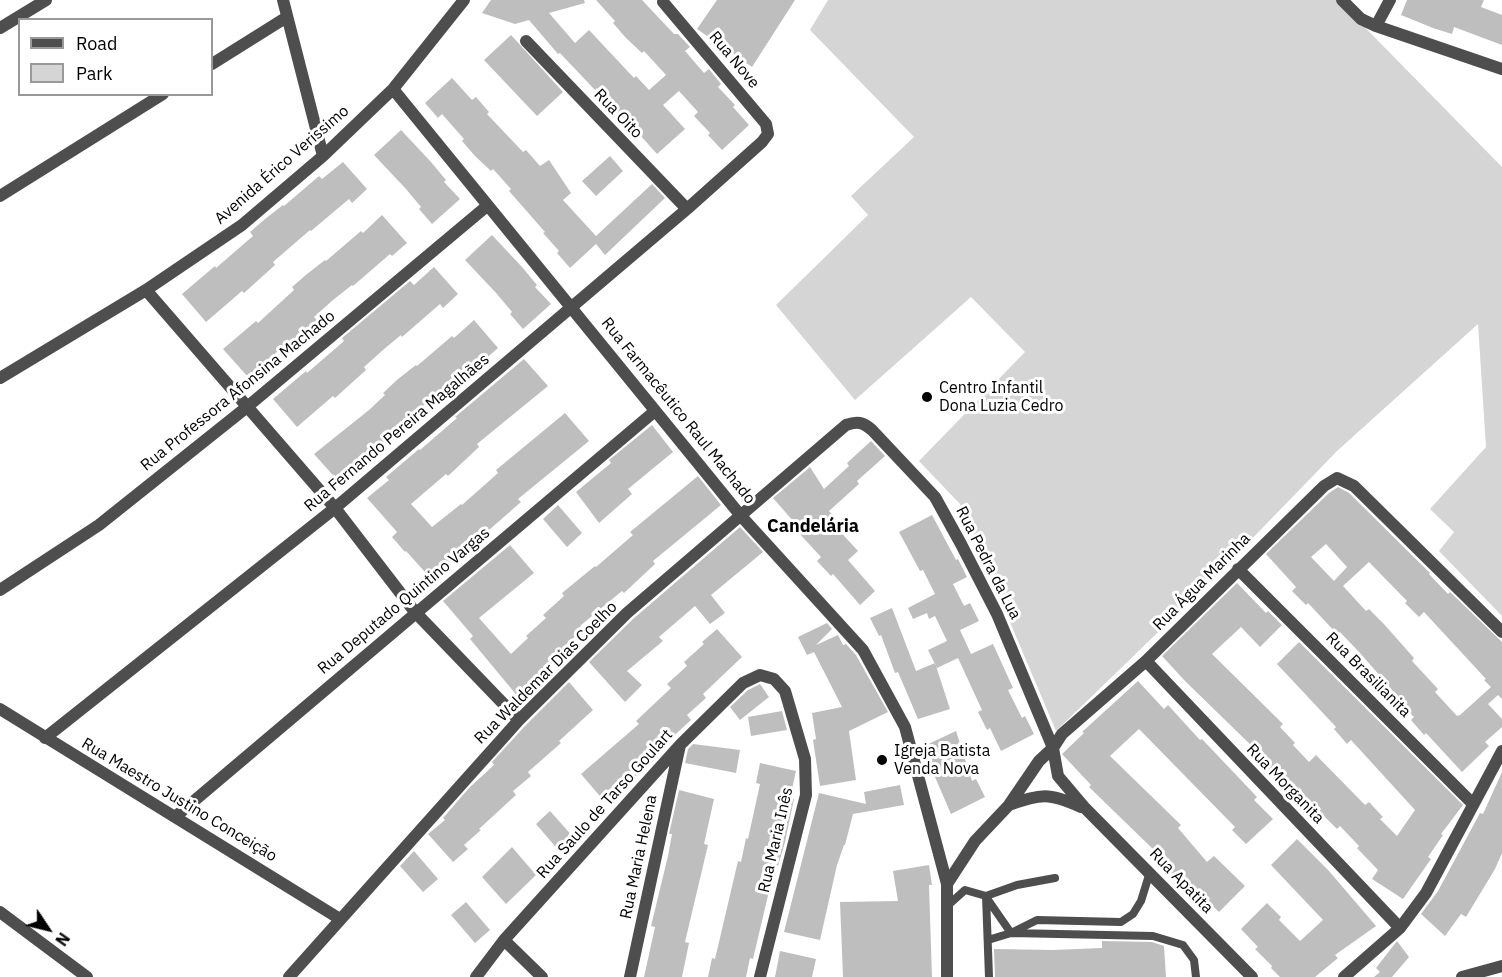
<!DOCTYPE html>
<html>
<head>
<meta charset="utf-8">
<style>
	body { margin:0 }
	#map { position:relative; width:1502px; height:977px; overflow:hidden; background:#fff; font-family:"IBM Plex Sans",sans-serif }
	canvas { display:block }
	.legend { position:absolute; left:18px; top:18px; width:195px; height:78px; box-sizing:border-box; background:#fff; border:2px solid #999; margin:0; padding:8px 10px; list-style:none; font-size:18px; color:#000 }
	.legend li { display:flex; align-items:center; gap:12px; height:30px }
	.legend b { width:30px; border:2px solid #999 }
	.north { position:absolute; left:18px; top:899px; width:60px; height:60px; -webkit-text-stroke:4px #fff; paint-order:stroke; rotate:125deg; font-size:16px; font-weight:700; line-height:24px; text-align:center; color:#000 }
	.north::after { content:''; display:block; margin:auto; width:21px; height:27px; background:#000; clip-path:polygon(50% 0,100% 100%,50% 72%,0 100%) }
</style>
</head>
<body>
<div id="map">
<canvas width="1502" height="977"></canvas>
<ul class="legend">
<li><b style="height:8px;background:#4e4e4e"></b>Road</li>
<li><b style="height:16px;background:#d5d5d5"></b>Park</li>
</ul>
<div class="north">N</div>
</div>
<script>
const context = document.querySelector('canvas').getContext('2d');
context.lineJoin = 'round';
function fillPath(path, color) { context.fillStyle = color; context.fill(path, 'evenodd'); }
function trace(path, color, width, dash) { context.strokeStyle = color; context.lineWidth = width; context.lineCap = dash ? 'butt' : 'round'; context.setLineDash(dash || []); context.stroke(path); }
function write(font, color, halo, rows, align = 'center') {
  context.font = font + ' "IBM Plex Sans",sans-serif'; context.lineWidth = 6; context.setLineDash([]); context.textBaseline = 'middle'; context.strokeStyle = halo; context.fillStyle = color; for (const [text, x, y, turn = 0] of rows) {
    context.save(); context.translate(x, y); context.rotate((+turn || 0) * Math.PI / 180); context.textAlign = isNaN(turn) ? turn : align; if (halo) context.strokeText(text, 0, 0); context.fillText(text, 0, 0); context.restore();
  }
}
const green = new Path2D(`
	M828 0H1338L1502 167V616L1439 551 1454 532 1430 509 1486 447 1478 324 1337 451 1213 579 1056 731 960 504 919 461 1025 352 971 297 855 400 776 305 868 215 851 196 914 137 810 30Z`);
const building = new Path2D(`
	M491 0H584L585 3 549 13 575 43 589 30 634 78 636 76 649 90 666 75 644 51 642 53 626 38 613 23 615 21 596 0H642L674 34H678L690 47 685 51 704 73 709 69 721 84 718 87 735 105 733 107 749 125 722 150 708 135 710 133 694 116 698 112 679 91 663 105 685 129 657 154 640 135 639 136 597 88 595 90 560 53 558 54 529 20 515 24 482 13Z
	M717 0H795L752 67 697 29Z
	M1407 0H1484L1481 7 1502 15V45L1454 27 1452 34 1433 28 1401 15Z
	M511 35 563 92 537 116 484 60Z
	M452 78 472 100 476 97 489 112 487 114 523 152 526 150 540 166 549 160 571 193 563 200 596 236 652 184 665 198 605 255 596 244 570 268 557 253 559 251 543 233 545 232 509 191 511 189 493 169 491 171 475 156 462 141 464 139 442 114 438 118 425 103Z
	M401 130 431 162 446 180 444 182 460 199 432 224 419 209 421 207 406 189 374 155Z
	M610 156 623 171 596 196 582 181Z
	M343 162 367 189 352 203 349 199 311 231 310 230 273 262 275 265 244 293 242 291 206 322 182 294 215 266 216 268 253 236 250 232 265 219 283 205 284 206 319 176 322 179Z
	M382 215 407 243 392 256 390 254 353 286 352 285 333 300 314 317 317 320 285 348 284 346 248 377 223 349 256 321 258 323 294 290 292 287 307 274 325 260 326 261 361 231 363 233Z
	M492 235 522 267 537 285 535 287 551 304 523 329 510 314 512 312 497 294 465 260Z
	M434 267 458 294 443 308 440 304 402 337 401 335 383 350 364 367 366 370 335 398 333 396 297 427 273 399 306 371 307 373 344 341 342 338 410 281 414 285Z
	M474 320 498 348 483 361 481 359 444 392 443 390 424 405 405 422 408 425 376 453 375 451 339 482 314 454 369 410 385 395 383 393 398 379 416 365 417 366 452 336 454 338Z
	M524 359 548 386 477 444 479 447 448 476 446 474 411 504 432 527 461 504 462 505 498 473 496 470 565 413 589 441 518 499 521 502 489 530 488 529 446 565 448 568 433 581 406 551 405 552 392 537 397 532 367 498 389 480 386 477 419 449 420 450 457 418 455 417Z
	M652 425 673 452 628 489 632 494 599 523 576 492 611 463 609 460Z
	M871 441 885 456 857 481 859 484 829 511 839 522 835 526 858 551 848 560 875 591 860 605 833 574 831 576 817 561 821 557 798 532 801 530 773 498 810 467 824 489 849 466 847 463Z
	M698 476 721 505 653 561 655 564 624 593 622 591 580 626 583 630 563 647 566 650 548 666 550 669 519 698 470 639 473 636 443 601 510 545 534 573 479 618 511 654 528 638 526 636 546 618 543 615 564 596 562 593 595 566 596 567 633 535 630 532Z
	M1338 487 1349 493 1430 573 1429 574 1448 594 1450 592 1502 642V699L1498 695 1488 704 1502 719V727L1485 742 1489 746 1462 772 1426 733 1424 735 1411 720 1414 717 1397 700 1400 698 1388 687 1389 686 1359 652 1340 632 1338 635 1308 603 1306 605 1292 591 1296 587 1266 554 1329 493ZM1326 544 1347 567 1334 581 1311 557ZM1369 562 1407 601 1405 603 1419 617 1424 612 1486 679 1484 680 1491 687 1460 715 1457 716 1435 692 1438 689 1412 661 1414 658 1383 623 1369 609 1366 611 1343 586Z
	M558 505 582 533 567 547 543 519Z
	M932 515 956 560 958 559 967 577 953 584 964 606 970 603 979 621 960 630 971 654 993 644 1013 688 1008 690 1022 718 1025 716 1034 734 1001 751 990 728 987 730 978 712 982 710 958 658 937 668 928 650 947 641 935 616 929 619 927 613 913 619 908 608 935 594 923 570 920 571 899 532Z
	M740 527 763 552 711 595 725 613 710 624 695 606 659 637 663 641 627 671 642 685 625 702 589 662 633 619Z
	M1237 583 1266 613 1268 611 1282 625 1260 647 1241 627 1212 654 1283 724 1280 727 1295 743 1293 745 1309 762 1316 755 1365 805 1369 802 1383 817 1380 819 1397 836 1415 810 1351 740 1347 744 1334 729 1336 727 1277 664 1299 642 1463 805 1441 834 1443 835 1428 857 1431 859 1403 899 1372 879 1378 870 1357 848 1359 846 1340 826 1337 829 1287 779 1281 786 1267 771 1269 769 1255 755 1258 752 1185 681 1162 656Z
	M892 608 916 671 935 663 950 709 918 719 898 672 895 673 881 635 879 636 870 618Z
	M827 623 832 629 816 645 838 635 843 645 846 644 856 655 888 712 849 731 856 780 820 786 813 740 816 739 812 713 842 707 814 652 807 655 798 637Z
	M717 629 742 657 703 694 706 698 687 715 691 720 655 753 658 757 605 802 581 774 639 724 636 721 671 688 667 684 687 666 684 662 704 644 702 642Z
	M1138 681 1164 709 1168 705 1200 740 1202 739 1257 797 1254 800 1273 819 1246 844 1232 830 1235 827 1139 729 1110 756 1181 825 1178 828 1207 862 1214 856 1245 886 1219 912 1186 880 1179 887 1153 855 1156 852 1089 787 1091 785 1062 754 1084 733 1082 732Z
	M569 682 593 710 559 741 561 743 528 772 531 776 513 791 516 795 479 829 481 830 464 845 468 849 453 862 428 834 445 820 443 818 469 788 494 765 492 762 525 726Z
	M760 684 769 697 740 720 730 707 748 690Z
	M782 711 787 730 751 736 748 717Z
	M956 731 972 781 976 779 985 797 951 814 922 747Z
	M693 744 740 750 736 773 685 763 688 749Z
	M760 763 796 771 790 798 794 799 785 842 778 866H775L753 959 750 958 746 977H708L712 958 715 959 738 861 741 862 746 838 748 839 760 784 756 783Z
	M1502 772V853L1495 869 1466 917 1461 914 1445 936 1421 914 1438 891 1480 813 1483 814Z
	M900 785 904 805 853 814 845 845H844L837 865 820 940 784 932 819 793 866 804 864 792Z
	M679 790 714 799 704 844 708 845 685 942 689 943 682 977H644L655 927 651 926 668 856 672 834H669Z
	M550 811 575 839 560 852 536 824Z
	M1297 839 1329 871 1376 926 1335 955 1338 958 1315 977H1280L1271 968 1272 966 1255 949 1258 947 1241 929 1267 903 1281 917 1279 920 1300 941 1323 920 1271 865Z
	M512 847 536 875 506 904 482 877Z
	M414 851 438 879 423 892 400 866Z
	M929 865 932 885H929L932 977H843L840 902 898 901 893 871Z
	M466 902 490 930 475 943 451 915Z
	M1102 941 1152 942 1164 946 1166 977H995L994 949 1053 950 1102 948Z
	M1397 941 1409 957 1392 977H1374L1380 972 1376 968Z
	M780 951 816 959 812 977H775Z`);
const lane = new Path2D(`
	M986 896 989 977
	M986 897 1011 933
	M946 907 965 890 986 896 1017 885 1055 878
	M1011 933 1153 936 1183 945 1194 960 1196 977
	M988 940 1011 933 1037 920 1121 922 1133 914 1141 901 1150 872`);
const street = new Path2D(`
	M283 0 323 156
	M1342 0 1361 19 1376 26 1502 69
	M1376 26 1390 0
	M0 28 46 0
	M526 41 687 209
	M212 64 287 17
	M393 89 741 516 863 650 905 727 947 884V977
	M0 196 163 94
	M146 290 335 508 415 612 519 720
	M0 378 146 290 242 225 323 156 393 89 464 0
	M1238 569 1473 804
	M0 590 99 525 247 407 487 206
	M1146 661 1400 928
	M0 709 340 919
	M45 738 335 508 687 209 762 142 768 134 766 124 663 2
	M1009 805C1042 794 1048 792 1081 807
	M175 817 655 411
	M947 884 975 841 1009 805 1039 761 1053 748 1062 734 1146 661 1324 486 1337 478 1354 486 1502 632
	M0 912 87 977
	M504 940 542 977
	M289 977 519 720 627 613 846 425C857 421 863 422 872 430L935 497 961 544 997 614 1053 748 1058 776 1085 808 1252 977
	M476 977 504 940 681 744 743 683 760 675 774 679 785 691 805 759 806 795 760 977
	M630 977 680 745
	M1344 977 1400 928 1426 893 1502 751
	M1462 977 1502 966`);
const markers = [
	[927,397,6,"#000"],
	[882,760,6,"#000"]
];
const streetNames = [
	["Rua Nove",734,60,50],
	["Rua Oito",618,114,46],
	["Avenida Érico Verissimo",282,165,-41],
	["Rua Professora Afonsina Machado",238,391,-39],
	["Rua Farmacêutico Raul Machado",678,411,51],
	["Rua Fernando Pereira Magalhães",397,433,-40],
	["Rua Pedra da Lua",988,563,63],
	["Rua Água Marinha",1202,582,-45],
	["Rua Deputado Quintino Vargas",404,601,-40],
	["Rua Waldemar Dias Coelho",546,673,-45],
	["Rua Brasilianita",1368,675,45],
	["Rua Morganita",1285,784,46],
	["Rua Maestro Justino Conceição",179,800,31],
	["Rua Saulo de Tarso Goulart",605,804,-48],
	["Rua Maria Inês",776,840,-77],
	["Rua Maria Helena",639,857,-78],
	["Rua Apatita",1181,881,46]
];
const poiNames = [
	["Centro Infantil",939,388],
	["Dona Luzia Cedro",939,406],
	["Igreja Batista",894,751],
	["Venda Nova",894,769]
];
const neighbourhoodNames = [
	["Candelária",813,527]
];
fillPath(green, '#d5d5d5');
fillPath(building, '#bebebe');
trace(lane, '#4e4e4e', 8);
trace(street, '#4e4e4e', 12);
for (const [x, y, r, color] of markers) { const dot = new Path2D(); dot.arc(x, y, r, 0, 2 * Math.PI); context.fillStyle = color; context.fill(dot); trace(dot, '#fff', 2); }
write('16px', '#000', '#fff', streetNames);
write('16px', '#000', '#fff', poiNames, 'left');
write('bold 18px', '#000', '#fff', neighbourhoodNames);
</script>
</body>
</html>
